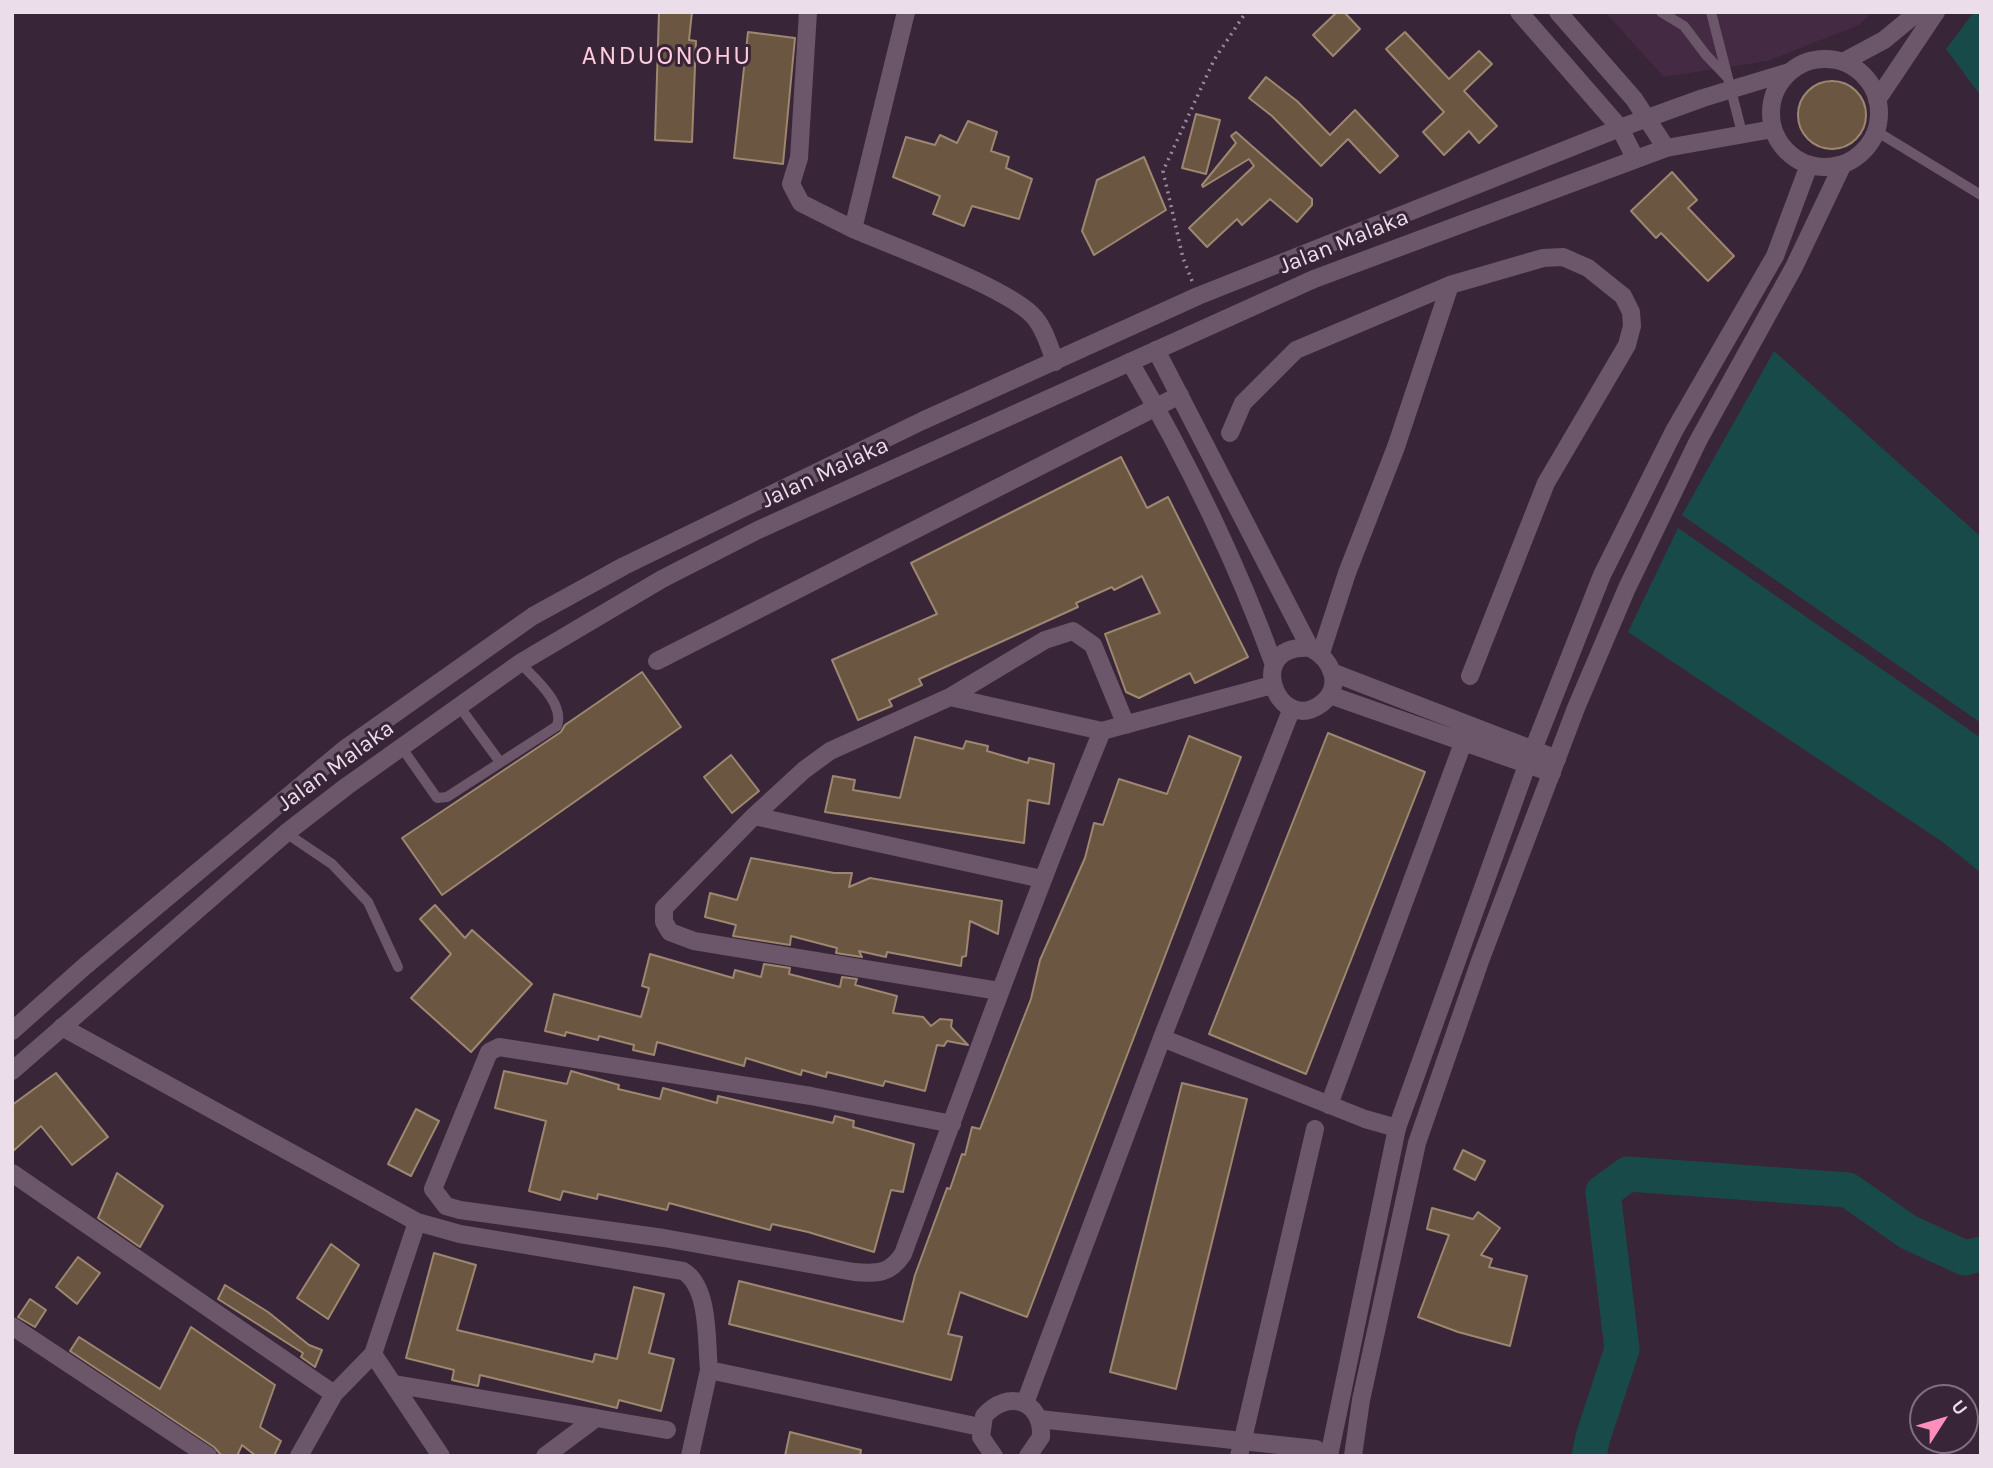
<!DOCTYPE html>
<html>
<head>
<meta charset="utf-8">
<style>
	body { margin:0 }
	#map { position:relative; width:1993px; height:1468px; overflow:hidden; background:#392538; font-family:Karla,sans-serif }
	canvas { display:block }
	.frame { position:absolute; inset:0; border:14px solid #ebdeea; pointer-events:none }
	.north { position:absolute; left:1909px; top:1384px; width:70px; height:70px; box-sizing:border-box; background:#392538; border:2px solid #806f7f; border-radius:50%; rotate:53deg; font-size:19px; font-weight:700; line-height:28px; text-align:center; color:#ebdeea }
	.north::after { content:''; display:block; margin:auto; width:24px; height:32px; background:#ff8ebb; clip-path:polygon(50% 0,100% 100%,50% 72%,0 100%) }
</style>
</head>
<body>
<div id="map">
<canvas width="1993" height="1468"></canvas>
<div class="frame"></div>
<div class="north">U</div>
</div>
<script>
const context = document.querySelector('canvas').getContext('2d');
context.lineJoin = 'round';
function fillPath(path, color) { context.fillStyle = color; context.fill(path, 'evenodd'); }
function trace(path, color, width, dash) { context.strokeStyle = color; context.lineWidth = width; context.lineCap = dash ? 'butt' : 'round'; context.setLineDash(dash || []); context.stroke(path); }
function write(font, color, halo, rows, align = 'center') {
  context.font = font + ' Karla,sans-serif'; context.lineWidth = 6; context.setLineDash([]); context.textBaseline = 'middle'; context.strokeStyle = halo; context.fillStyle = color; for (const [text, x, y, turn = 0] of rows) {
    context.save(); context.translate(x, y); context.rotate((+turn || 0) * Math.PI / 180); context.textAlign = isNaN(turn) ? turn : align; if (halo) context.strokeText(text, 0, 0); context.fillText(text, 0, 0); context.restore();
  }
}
const built = new Path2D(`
	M1605 12H1872L1859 25 1767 61 1664 77Z`);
const water = new Path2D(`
	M1974 12H1981V96L1946 49Z
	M1774 351 1981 537V723L1682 515Z
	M1678 528 1981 738V873L1944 843 1628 632Z`);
const river = new Path2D(`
	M1589 1456 1593 1437 1622 1349 1603 1192 1628 1174 1848 1190 1908 1232 1965 1258 1981 1254`);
const building = new Path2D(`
	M659 12H692L689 40 696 41 692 142 655 140Z
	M1337 12H1344L1360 29 1333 56 1313 35Z
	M748 32 795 38 783 164 734 158Z
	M1405 32 1449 79 1479 51 1492 64 1464 91 1497 126 1479 143 1469 131 1444 155 1423 132 1444 112 1386 49Z
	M1266 77 1297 101 1330 135 1355 110 1398 156 1380 173 1348 139 1321 166 1272 116 1249 98Z
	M1798 115a34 34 0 1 1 68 0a34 34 0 1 1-68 0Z
	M1196 114 1220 120 1206 174 1182 168Z
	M968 121 997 132 991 151 1009 157 1006 168 1032 179 1019 219 972 206 964 226 933 214 940 196 893 177 906 137 935 145 940 135 957 143Z
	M1236 132 1312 199V205L1297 222 1270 199 1242 225 1237 219 1207 247 1189 228 1254 166 1249 159 1203 187 1202 185 1236 143 1231 136Z
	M1144 157 1166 210 1094 255 1082 231 1097 180Z
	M1672 172 1697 200 1688 208 1734 256 1708 281 1661 233 1656 238 1631 211Z
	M1121 457 1147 508 1168 497 1248 657 1195 683 1190 673 1139 698 1126 692 1105 634 1160 613 1142 576 1114 590 1112 587 1076 603 1078 607 919 679 922 685 889 700 892 706 858 720 832 660 937 614 911 563Z
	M642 672 681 727 442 895 402 838 561 732 565 725Z
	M1328 733 1425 772 1306 1074 1209 1034Z
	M1189 736 1241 757 1027 1317 960 1292 948 1334 962 1337 951 1380 729 1324 739 1281 903 1322 915 1275 947 1188 950 1189 962 1154 965 1155 972 1127 980 1129 1031 999 1040 960 1085 858 1094 823 1103 825 1119 779 1167 794Z
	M915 737 963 749 966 741 988 746 987 751 1028 763 1029 758 1054 764 1049 804 1028 800 1024 843 825 812 833 776 855 780 853 790 900 798Z
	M731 755 759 791 732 813 704 777Z
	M751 858 834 873H852L849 887 870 878 1002 901 998 934 970 921 966 956 962 957 961 966 887 952 886 957 859 951 862 957 836 953 837 948 791 936 790 945 733 936 736 925 705 917 710 893 737 900Z
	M435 905 465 938 472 930 532 984 471 1052 411 998 451 954 420 919Z
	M650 954 733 978 735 970 761 977 764 964 790 968 789 974 840 987 842 977 857 979 855 985 897 996 893 1013 923 1017 931 1026 940 1019 952 1020 951 1027 968 1045 947 1041 944 1046 937 1045 925 1091 885 1081 883 1086 827 1072 826 1077 802 1070 801 1075 746 1058 744 1066 657 1042 654 1055 633 1050 634 1045 599 1036 598 1040 566 1032 565 1036 545 1031 554 994 641 1017 649 988 642 986Z
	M504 1071 567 1084 571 1071 619 1085 618 1089 660 1099 663 1088 717 1103 718 1096 833 1123 835 1116 854 1121 853 1127 914 1144 903 1192 891 1190 874 1252 808 1232 772 1224 770 1230 669 1203 667 1210 598 1194 597 1199 563 1191 560 1200 529 1191 546 1121 495 1108Z
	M56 1073 108 1137 72 1165 41 1126 12 1152V1105Z
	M1182 1083 1247 1099 1176 1389 1110 1372Z
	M416 1109 439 1121 411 1176 388 1164Z
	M1463 1150 1485 1161 1475 1180 1454 1169Z
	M117 1173 163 1206 140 1247 98 1218Z
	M1432 1208 1473 1219 1478 1212 1500 1228 1481 1255 1492 1259 1489 1267 1527 1276 1510 1346 1458 1332 1418 1317 1449 1235 1427 1229Z
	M331 1244 359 1265 328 1319 297 1298Z
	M434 1253 476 1265 457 1330 593 1362 595 1354 617 1359 634 1287 664 1294 649 1353 674 1359 661 1411 619 1400 617 1408 480 1375 478 1386 452 1380 454 1370 406 1358Z
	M78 1257 100 1273 77 1304 56 1287Z
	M225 1285 268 1312 309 1345 322 1350 315 1367 301 1357 303 1353 218 1299Z
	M30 1299 46 1310 35 1327 18 1317Z
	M191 1327 275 1385 260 1427 281 1441 274 1456H256L242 1445 237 1456H222L214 1447 70 1351 79 1337 160 1389Z
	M790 1432 861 1450 860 1456H785Z`);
const path = new Path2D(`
	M1192 281 1183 258 1163 171 1214 60 1246 12`);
const service = new Path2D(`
	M1661 12 1684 26 1706 55 1727 77
	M1711 12 1742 133
	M1876 131 1981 195
	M459 706 500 762
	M402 748 437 798 447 797 557 726C565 703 534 678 520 663
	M286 833 332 864 368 902 398 967`);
const minor = new Path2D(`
	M808 12 799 158 791 184 801 203 853 229
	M906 12 853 229C892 246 1012 289 1035 318 1045 330 1050 348 1055 362
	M1519 12 1620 128 1635 158
	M1558 12 1634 99 1666 148
	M1156 350 1310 648C1332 659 1344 687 1321 704 1277 736 1243 643 1310 648
	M1130 362C1186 458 1236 560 1274 665
	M1230 433 1243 403 1296 350 1450 285 1543 258 1563 257 1588 268 1623 296 1631 312 1632 326 1627 345 1546 483 1470 676
	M1321 653 1347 573 1396 447 1450 285
	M657 661 1180 395
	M1334 673 1557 759
	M1330 695 1552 773
	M950 697 1045 640 1073 631 1093 645 1126 725
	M754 816 804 770 830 751 950 697 1102 731
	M999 991 694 941 670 932 664 922V908L754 816 1042 879
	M62 1027 417 1222 460 1234 683 1271C710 1287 706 1341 709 1370L980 1427
	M1162 1038 1365 1119 1397 1128
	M1329 1105 1463 743
	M952 1124 811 1096 499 1047 489 1052 433 1189 446 1206 460 1210 664 1238 854 1272C877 1274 890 1274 903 1254 968 1079 1031 904 1102 731L1272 685
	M12 1173 334 1394
	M12 1326 208 1456
	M373 1354 441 1456
	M393 1384 596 1418
	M1025 1403 1162 1038 1292 708
	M1039 1419 1316 1449
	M299 1456 334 1394 373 1354 417 1222
	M545 1456 596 1418 667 1430
	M690 1456 709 1370
	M994 1456 981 1437 984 1416C1007 1389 1043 1400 1041 1437L1028 1456
	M1239 1456 1315 1129`);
const tertiary = new Path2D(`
	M1771 113a54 54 0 1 1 108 0a54 54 0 1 1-108 0Z
	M1843 62 1884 40 1918 12
	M1877 100 1936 12
	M12 1031 85 966 346 748 533 616 624 566 922 421 1198 296 1620 128 1703 98 1789 72
	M12 1071 286 833 347 786 520 663 662 579 758 530 1314 279 1666 148 1773 129
	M1329 1456 1397 1128 1527 765 1602 575 1674 431 1775 256 1809 165
	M1353 1456 1361 1400 1417 1143 1480 961 1576 708 1627 588 1698 441 1794 267 1843 164`);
const streetNames = [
	["Jalan Malaka",1344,242,-22],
	["Jalan Malaka",825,473,-25],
	["Jalan Malaka",336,766,-36]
];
const quarterNames = [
	["ANDUONOHU",667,57]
];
fillPath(built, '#442b43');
fillPath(water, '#194a4a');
trace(river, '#194a4a', 35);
fillPath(building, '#6b5741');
trace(building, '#9d8770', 2);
trace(path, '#9a8999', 3.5, [2, 5]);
trace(service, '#6b566a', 10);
trace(minor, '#6b566a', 18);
trace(tertiary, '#6b566a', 18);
write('23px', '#ebdeea', '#392538', streetNames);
context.letterSpacing = '2px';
write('26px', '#ffcdde', '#392538', quarterNames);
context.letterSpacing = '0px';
</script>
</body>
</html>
